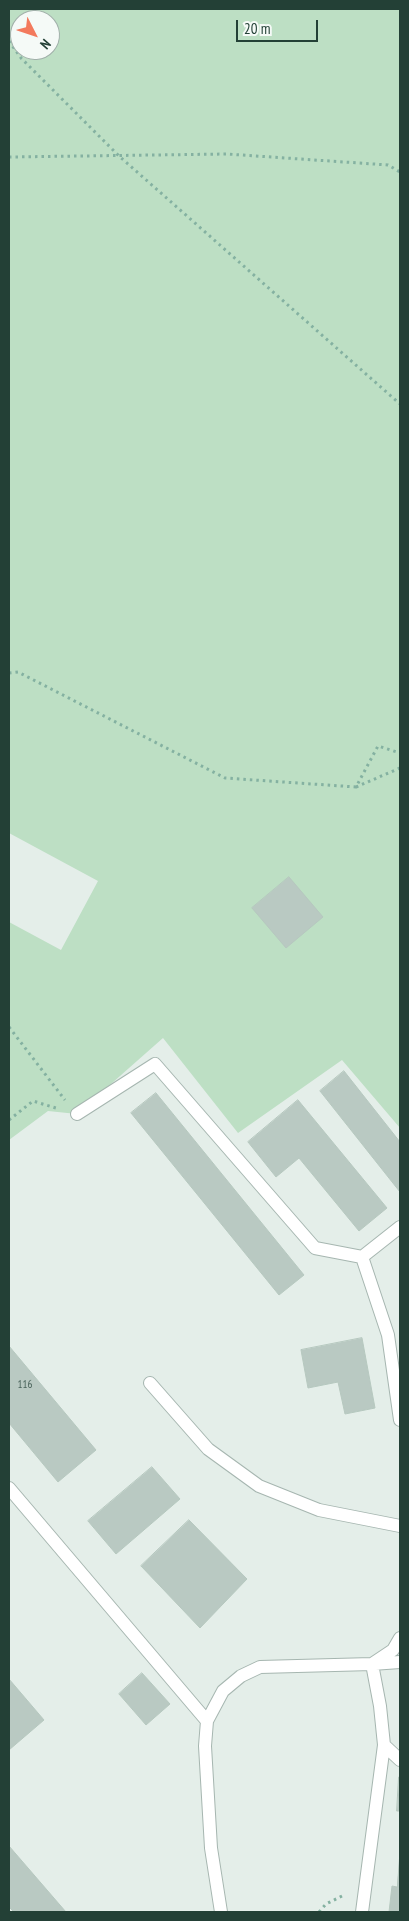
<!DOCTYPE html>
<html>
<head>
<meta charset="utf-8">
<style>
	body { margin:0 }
	#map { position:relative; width:409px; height:1921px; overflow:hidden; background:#e4eee9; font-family:"PT Sans Narrow",sans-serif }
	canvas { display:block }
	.frame { position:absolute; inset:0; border:10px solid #234036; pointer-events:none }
	.north { position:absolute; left:10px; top:10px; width:50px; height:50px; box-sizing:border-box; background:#f5faf7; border:1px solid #a1b0aa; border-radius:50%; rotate:131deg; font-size:14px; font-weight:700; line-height:20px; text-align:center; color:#234036 }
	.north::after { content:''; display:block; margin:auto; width:18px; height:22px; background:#f37a5d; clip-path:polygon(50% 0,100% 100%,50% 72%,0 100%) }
	.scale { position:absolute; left:236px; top:20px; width:82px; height:22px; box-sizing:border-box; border:2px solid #234036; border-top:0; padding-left:6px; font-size:15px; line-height:18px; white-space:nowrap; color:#234036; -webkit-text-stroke:4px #f5faf7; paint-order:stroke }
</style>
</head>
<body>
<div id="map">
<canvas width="409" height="1921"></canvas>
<div class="frame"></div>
<div class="north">N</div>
<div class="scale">20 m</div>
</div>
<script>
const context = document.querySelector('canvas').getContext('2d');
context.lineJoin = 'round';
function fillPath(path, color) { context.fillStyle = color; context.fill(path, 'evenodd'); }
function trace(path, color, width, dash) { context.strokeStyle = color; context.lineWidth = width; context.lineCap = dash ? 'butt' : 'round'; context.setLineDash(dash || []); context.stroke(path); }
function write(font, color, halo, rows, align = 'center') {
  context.font = font + ' "PT Sans Narrow",sans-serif'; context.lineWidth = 4.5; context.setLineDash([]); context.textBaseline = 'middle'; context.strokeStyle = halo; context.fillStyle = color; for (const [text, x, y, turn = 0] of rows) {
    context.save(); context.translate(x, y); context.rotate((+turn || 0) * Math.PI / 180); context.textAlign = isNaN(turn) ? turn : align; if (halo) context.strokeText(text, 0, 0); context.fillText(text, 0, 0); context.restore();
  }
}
const green = new Path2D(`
	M9 9H400V1128L342 1060 238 1133 163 1038 77 1114 48 1111 9 1140V922L61 950 98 881 9 833ZM20 20H50V50H20Z`);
const building = new Path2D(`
	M289 877 323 917 286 948 252 908Z
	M344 1071 400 1142V1192L320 1091Z
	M156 1093 304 1275 279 1295 131 1113Z
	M298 1100 387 1208 359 1231 299 1158 276 1177 248 1142Z
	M362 1338 375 1408 345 1414 338 1382 308 1388 301 1350Z
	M9 1346 96 1450 58 1482 9 1423Z
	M152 1467 180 1499 116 1554 88 1521Z
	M189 1520 247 1579 200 1628 141 1566Z
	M142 1673 170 1704 146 1725 119 1694Z
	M9 1679 44 1720 9 1750Z
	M399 1777H400V1811H397Z
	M9 1846 66 1912H14L9 1907Z
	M400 1852V1912H389L392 1886 397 1887Z`);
const path = new Path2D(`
	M9 41 21 58 119 156 400 404
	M9 157 227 154 388 165 400 172
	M9 673 18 672 225 778 356 787 378 746 400 753
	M356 787 400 768
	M9 1027 65 1100
	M9 1120 33 1101 59 1109
	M319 1912 326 1904 344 1895`);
const lane = new Path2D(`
	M77 1114 155 1064 315 1248 362 1257
	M400 1227 362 1257 388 1335 400 1420
	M150 1383 208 1449 259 1486 319 1510 400 1526
	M9 1488 207 1721
	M400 1662 372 1664 380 1706 384 1745 400 1760
	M221 1912 211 1848 205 1746 207 1721 223 1691 241 1676 260 1667 372 1664 393 1650 400 1638
	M362 1912 384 1745`);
const numberNames = [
	["116",25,1385]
];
fillPath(green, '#bddfc4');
fillPath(building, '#b9c9c2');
trace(building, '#b6c8bf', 1);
trace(lane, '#a6b6b0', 14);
trace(path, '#84b1a1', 3, [2.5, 4]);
trace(lane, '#fff', 12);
write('11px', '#486259', null, numberNames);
</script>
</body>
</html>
